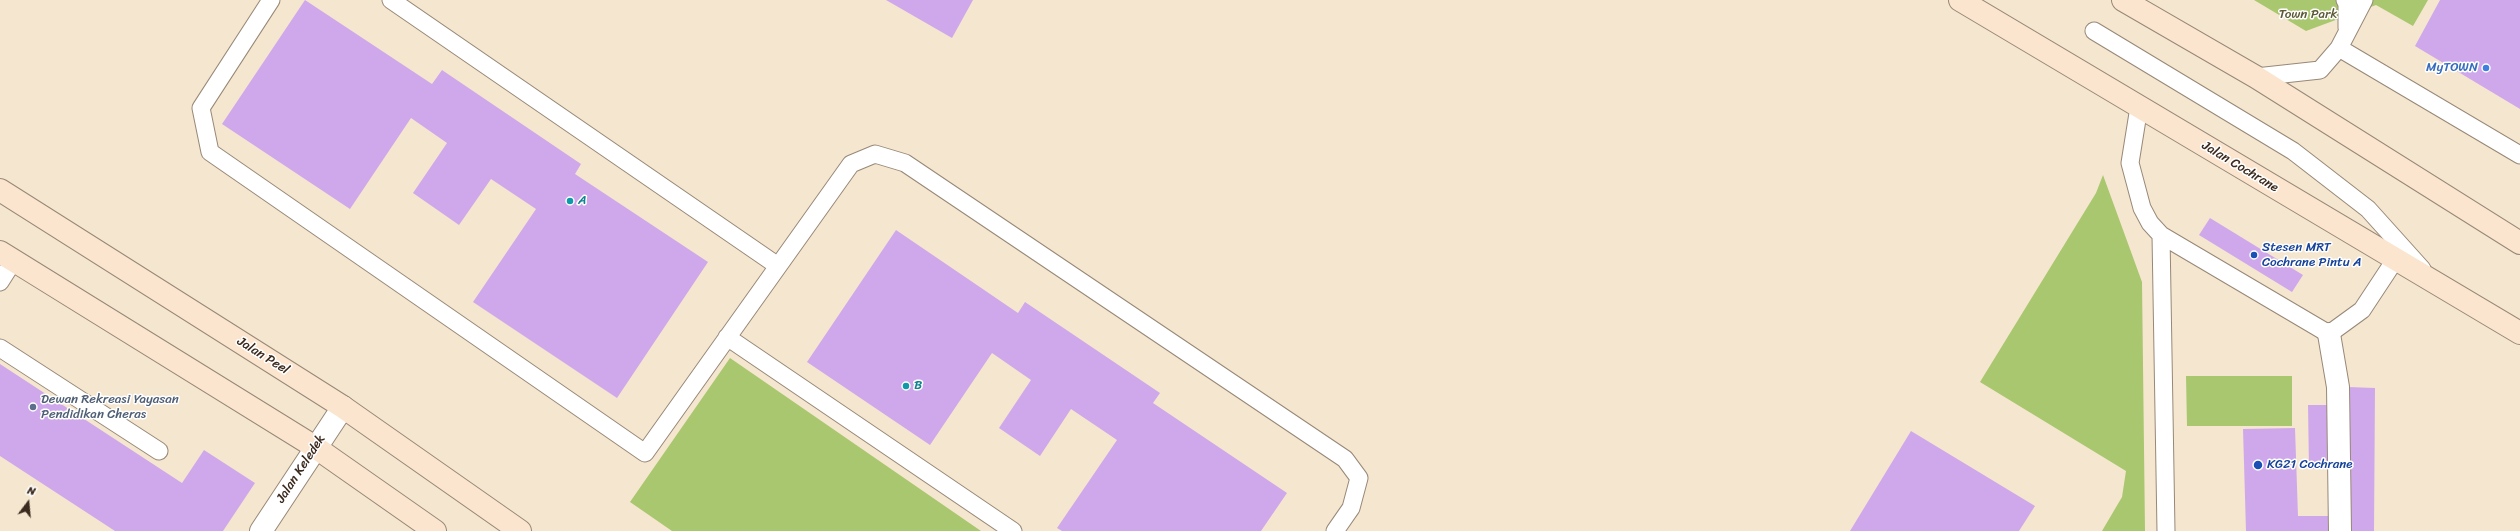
<!DOCTYPE html>
<html>
<head>
<meta charset="utf-8">
<style>
	body { margin:0 }
	#map { position:relative; width:2520px; height:531px; overflow:hidden; background:#f5e6d0; font-family:Sriracha,sans-serif }
	canvas { display:block }
	.north { position:absolute; left:8px; top:483px; width:40px; height:40px; -webkit-text-stroke:3px #fff; paint-order:stroke; rotate:16deg; font-size:11px; font-weight:700; line-height:16px; text-align:center; color:#3b2a1e }
	.north::after { content:''; display:block; margin:auto; width:14px; height:18px; background:#3b2a1e; clip-path:polygon(50% 0,100% 100%,50% 72%,0 100%) }
</style>
</head>
<body>
<div id="map">
<canvas width="2520" height="531"></canvas>
<div class="north">N</div>
</div>
<script>
const context = document.querySelector('canvas').getContext('2d');
context.lineJoin = 'round';
function fillPath(path, color) { context.fillStyle = color; context.fill(path, 'evenodd'); }
function trace(path, color, width, dash) { context.strokeStyle = color; context.lineWidth = width; context.lineCap = dash ? 'butt' : 'round'; context.setLineDash(dash || []); context.stroke(path); }
function write(font, color, halo, rows, align = 'center') {
  context.font = font + ' Sriracha,sans-serif'; context.lineWidth = 3; context.setLineDash([]); context.textBaseline = 'middle'; context.strokeStyle = halo; context.fillStyle = color; for (const [text, x, y, turn = 0] of rows) {
    context.save(); context.translate(x, y); context.rotate((+turn || 0) * Math.PI / 180); context.textAlign = isNaN(turn) ? turn : align; if (halo) context.strokeText(text, 0, 0); context.fillText(text, 0, 0); context.restore();
  }
}
const green = new Path2D(`
	M2254 0H2428L2413 26 2376 5 2306 31Z
	M2103 175 2142 282 2145 531H2102L2122 497 2126 471 1980 382 2096 193Z
	M730 358 981 531H672L630 502Z
	M2186 376H2292V426H2187Z`);
const building = new Path2D(`
	M305 0 432 84 442 70 581 164 575 174 708 262 617 398 473 302 536 209 491 179 459 225 413 193 447 143 411 118 350 209 222 124Z
	M886 0H973L952 38Z
	M2440 0H2520V109L2415 46Z
	M2210 218 2303 275 2292 292 2199 235Z
	M896 230 1018 313 1025 302 1160 393 1153 403 1287 493 1261 531H1062L1057 528 1117 440 1071 409 1040 456 999 428 1031 380 992 353 930 445 807 362Z
	M0 364 182 483 204 450 255 483 223 531H115L0 456Z
	M2348 387 2375 388 2374 531H2348V469H2309L2308 405H2348Z
	M2295 428 2298 516H2333L2332 531H2246L2243 429Z
	M1911 431 2035 506 2019 531H1850Z`);
const lane = new Path2D(`
	M271 0 201 108 210 152 645 453 851 164 875 154 905 163 1345 459 1359 478 1351 508 1335 531
	M391 0 778 266
	M2345 0 2347 4V28
	M2094 31 2293 151 2368 209 2422 269
	M2339 48 2520 155
	M2256 77 2320 70 2339 48 2364 0
	M2139 107 2130 163 2142 208 2150 223 2161 235 2329 334 2362 310 2395 260
	M2161 235 2166 531
	M0 282 14 260
	M727 337 1013 531
	M0 348 159 451`);
const street = new Path2D(`
	M2329 334 2338 387 2340 531
	M261 531 343 407`);
const secondary = new Path2D(`
	M1960 0 2520 333
	M2123 0 2256 77 2520 243
	M0 190 343 407 520 531
	M0 252 315 447 435 531`);
const markers = [
	[2486,68,4,"#3f7fe0"],
	[570,201,4,"#0f9aa8"],
	[2254,255,4,"#1a4fb4"],
	[906,386,4,"#0f9aa8"],
	[33,407,4,"#5c6f8a"],
	[2258,465,5,"#1a4fb4"]
];
const parkNames = [
	["Town Park",2308,15]
];
const shopNames = [
	["MyTOWN",2478,68]
];
const streetNames = [
	["Jalan Cochrane",2240,167,31],
	["Jalan Peel",263,356,32],
	["Jalan Keledek",301,469,-57]
];
const cultureNames = [
	["A",578,201],
	["B",914,386]
];
const transitNames = [
	["Stesen MRT",2262,248],
	["Cochrane Pintu A",2262,263],
	["KG21 Cochrane",2267,465]
];
const serviceNames = [
	["Dewan Rekreasi Yayasan",41,400],
	["Pendidikan Cheras",41,415]
];
fillPath(green, '#a9c76e');
fillPath(building, '#cfa8eb');
trace(lane, '#988877', 19);
trace(street, '#988877', 24);
trace(secondary, '#988877', 24);
trace(lane, '#fff', 17);
trace(street, '#fff', 22);
trace(secondary, '#fbe5cf', 22);
for (const [x, y, r, color] of markers) { const dot = new Path2D(); dot.arc(x, y, r, 0, 2 * Math.PI); context.fillStyle = color; context.fill(dot); trace(dot, '#fff', 1.5); }
write('13px', '#5c5936', '#fff', parkNames);
write('13px', '#366cbe', '#fff', shopNames, 'right');
write('13px', '#3b2a1e', '#fff', streetNames);
write('13px', '#0d838f', '#fff', cultureNames, 'left');
write('13px', '#164399', '#fff', transitNames, 'left');
write('13px', '#4e5e75', '#fff', serviceNames, 'left');
</script>
</body>
</html>
